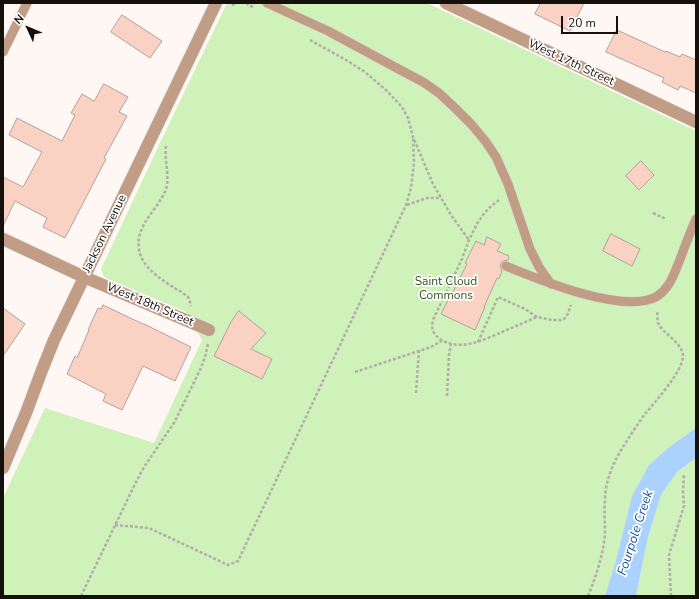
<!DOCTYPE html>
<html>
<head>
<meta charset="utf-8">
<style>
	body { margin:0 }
	#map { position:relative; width:699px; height:599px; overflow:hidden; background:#fff7f3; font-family:"Nunito Sans",sans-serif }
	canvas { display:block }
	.frame { position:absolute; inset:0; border:4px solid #16100d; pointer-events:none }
	.north { position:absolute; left:8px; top:8px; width:40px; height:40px; -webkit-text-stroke:3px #fff; paint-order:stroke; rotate:314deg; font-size:11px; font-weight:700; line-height:16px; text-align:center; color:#16100d }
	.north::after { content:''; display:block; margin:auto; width:14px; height:18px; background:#16100d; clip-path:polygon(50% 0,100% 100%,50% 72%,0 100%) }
	.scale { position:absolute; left:561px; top:16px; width:57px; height:18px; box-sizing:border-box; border:2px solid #16100d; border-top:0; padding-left:5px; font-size:12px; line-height:14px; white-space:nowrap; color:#16100d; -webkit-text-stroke:3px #fff; paint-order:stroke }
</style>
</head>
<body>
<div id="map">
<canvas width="699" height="599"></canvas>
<div class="frame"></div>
<div class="north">N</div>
<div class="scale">20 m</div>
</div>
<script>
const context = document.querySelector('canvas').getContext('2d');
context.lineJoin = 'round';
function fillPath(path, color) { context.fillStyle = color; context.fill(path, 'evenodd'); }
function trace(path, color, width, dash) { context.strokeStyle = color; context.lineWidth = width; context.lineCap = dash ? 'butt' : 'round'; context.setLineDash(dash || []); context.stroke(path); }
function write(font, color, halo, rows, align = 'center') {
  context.font = font + ' "Nunito Sans",sans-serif'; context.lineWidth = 3.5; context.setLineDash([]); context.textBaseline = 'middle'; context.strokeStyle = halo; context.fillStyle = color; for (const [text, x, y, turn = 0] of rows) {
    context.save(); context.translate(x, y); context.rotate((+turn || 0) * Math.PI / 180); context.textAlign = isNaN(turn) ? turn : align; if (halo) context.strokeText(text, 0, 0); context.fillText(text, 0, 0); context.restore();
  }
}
const green = new Path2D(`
	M227 3H427L696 131V428L669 447 649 465 632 496 616 560 605 596H3V498L45 408 154 443 202 340 186 312 106 278 103 275 101 269 159 145Z
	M696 458V596H636L648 537 661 495 677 472Z`);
const water = new Path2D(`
	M696 428V458L677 472 661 495 648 537 636 596H605L616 560 632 496 649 465 669 447Z`);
const building = new Path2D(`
	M541 3H584L570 31 535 14Z
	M122 15 162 41 150 58 111 32Z
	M617 30 665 52 666 51 680 57 682 54 696 60V93L680 86 678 90 662 82 664 78 606 52Z
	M104 84 128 97 119 112 127 116 104 158 106 159 65 238 43 227 47 218 15 201 3 226V177L23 187 42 152 9 135 17 118 62 141 75 115 71 113 82 94 94 101Z
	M641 161 654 175 639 190 626 176Z
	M611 234 640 249 632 266 603 251Z
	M487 237 501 244 497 251 509 256 508 260 503 261 501 263 500 267 502 271 499 279 497 278 484 307H485L475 330 441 314 452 292H453L467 264 465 263 476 241 484 245Z
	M103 305 143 324H144L191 347 175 381 143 366 122 410 103 401 106 394 67 374 75 356 77 358 89 330H88L98 308 101 309Z
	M3 308 25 324 3 356Z
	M239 311 266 333 251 349 272 359 262 379 214 356 231 322Z`);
const path = new Path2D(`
	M246 3 254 8
	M232 5 236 3
	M310 40 346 60 365 72 387 91 402 107 408 118 413 137 433 184 451 215 469 240
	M166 146C164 160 170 176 166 189 158 210 135 225 139 249 141 267 162 280 176 289 180 291 185 294 188 297 190 300 190 303 191 306
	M499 200 489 208 483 215 478 222 469 240 462 259 433 320C431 329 433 334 440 339 460 352 483 340 502 332 514 327 525 322 537 317
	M407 205 427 198H441
	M653 213 666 219
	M478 342 498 297 525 309 537 317 552 320H561L564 319 567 316 571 305
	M355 372 431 347 443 340
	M416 393 419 350
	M447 396 449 355 451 343
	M115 525 149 528 228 565 238 561 406 205 411 188 414 163 413 137
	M81 596 134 486 144 467 174 423 200 370 205 357 208 344
	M588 596C596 576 603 556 605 534 605 523 604 512 605 501 605 483 611 468 620 452 628 439 636 426 645 414 655 402 683 371 683 356 683 343 662 333 658 323 657 319 658 315 657 311
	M671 596 669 555 684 506 683 491 684 475`);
const lane = new Path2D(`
	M267 3 328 31 406 73 423 82 439 93 455 108 472 125 486 142 496 157 508 184 530 249 539 267 551 284
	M3 52 27 3
	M506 266C540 280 622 314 656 297 659 295 663 292 665 289 672 282 675 271 679 262 684 248 690 233 696 219`);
const street = new Path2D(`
	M446 3 696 122
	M3 239 84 277 209 330
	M3 468 26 413 42 370 54 340 216 3`);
const streetNames = [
	["West 17th Street",571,63,25],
	["Jackson Avenue",105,234,-64],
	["West 18th Street",150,305,23]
];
const parkNames = [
	["Saint Cloud",446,282],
	["Commons",446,296]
];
const waterNames = [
	["Fourpole Creek",636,533,-72]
];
fillPath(green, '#cef2ba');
fillPath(water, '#abd1fd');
fillPath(building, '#fad2c4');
trace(building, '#b4a19a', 1);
trace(lane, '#dad2ce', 10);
trace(street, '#dad2ce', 13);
trace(path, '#b3aca8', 2.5, [3, 2]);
trace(lane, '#c29d85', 9);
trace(street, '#c29d85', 12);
write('12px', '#16100d', '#fff', streetNames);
write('12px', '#33541d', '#fff', parkNames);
write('italic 13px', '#155796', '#fff', waterNames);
</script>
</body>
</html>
